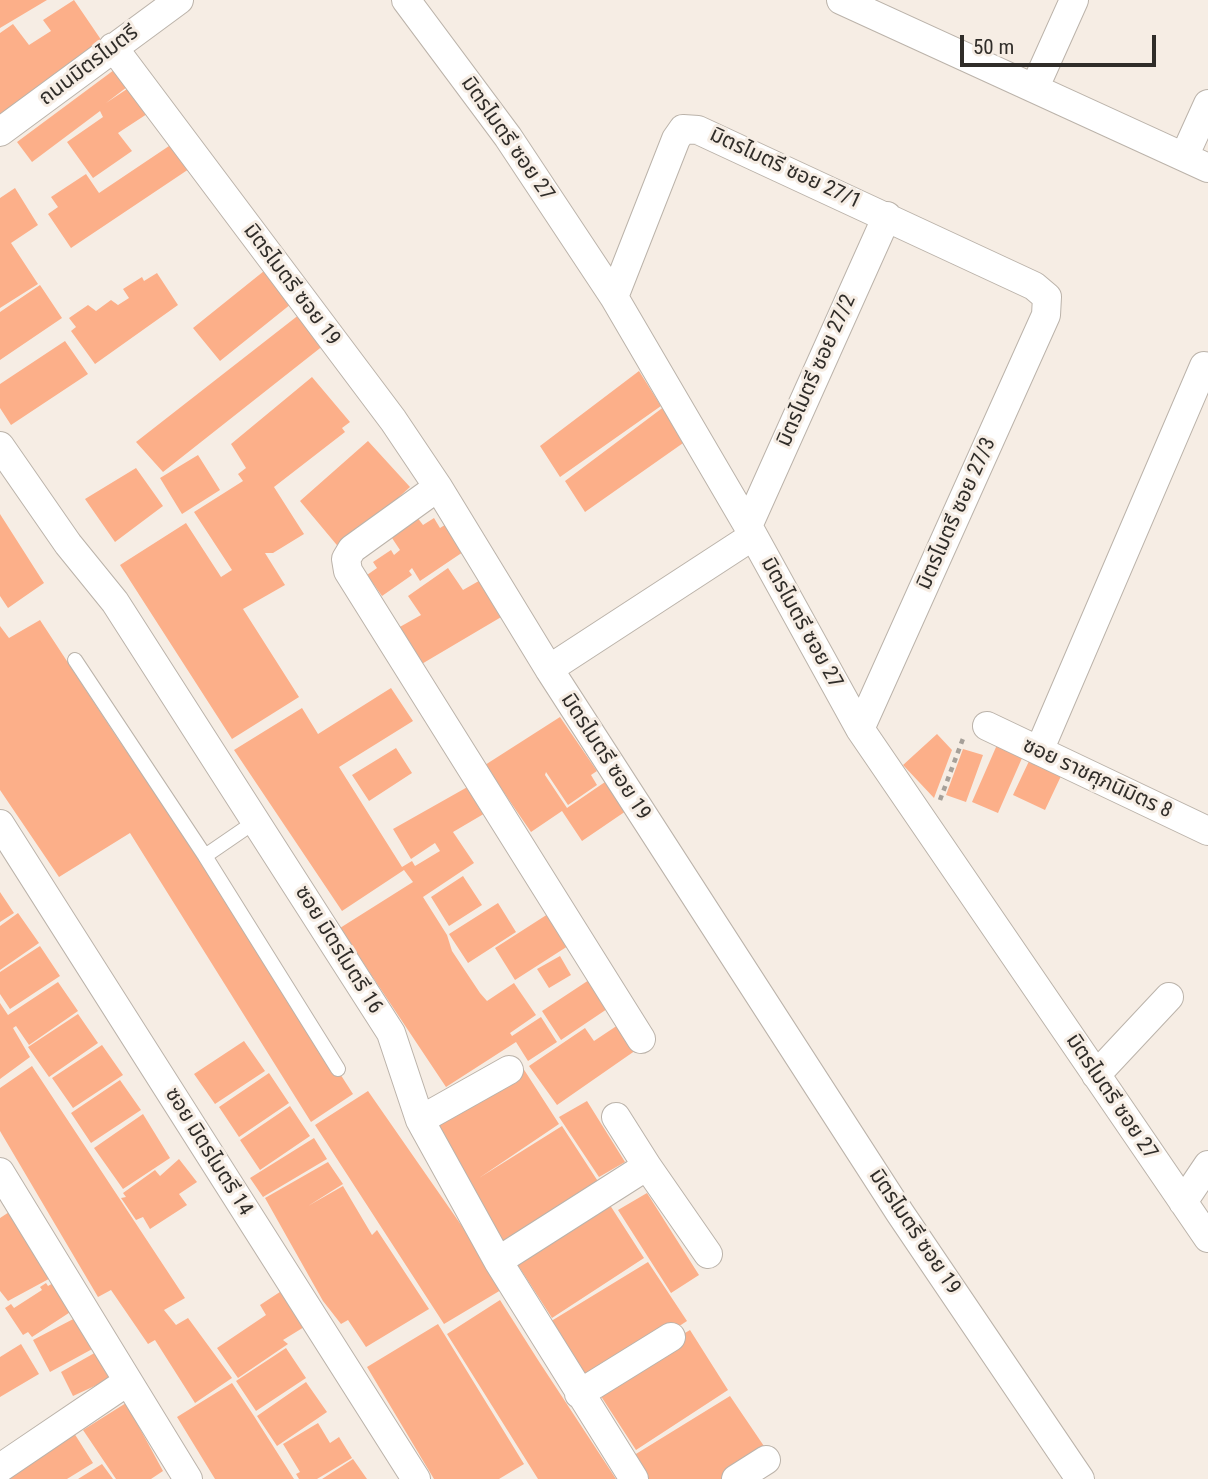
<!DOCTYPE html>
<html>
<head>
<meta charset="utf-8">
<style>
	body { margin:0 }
	#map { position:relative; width:1208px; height:1479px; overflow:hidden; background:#f6ede4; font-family:"Roboto Condensed",sans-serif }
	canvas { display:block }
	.scale { position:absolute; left:960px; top:35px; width:196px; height:32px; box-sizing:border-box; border:4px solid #302d29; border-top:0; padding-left:9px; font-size:21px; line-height:24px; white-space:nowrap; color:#302d29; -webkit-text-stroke:5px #f6ede4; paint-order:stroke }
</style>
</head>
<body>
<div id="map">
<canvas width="1208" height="1479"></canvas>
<div class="scale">50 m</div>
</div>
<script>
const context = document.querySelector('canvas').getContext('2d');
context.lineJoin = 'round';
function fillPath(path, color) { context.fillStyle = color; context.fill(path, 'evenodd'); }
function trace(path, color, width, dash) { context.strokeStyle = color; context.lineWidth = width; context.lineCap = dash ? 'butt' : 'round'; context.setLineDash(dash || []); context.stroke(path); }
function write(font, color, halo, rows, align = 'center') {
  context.font = font + ' "Roboto Condensed","Noto Sans Thai",sans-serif'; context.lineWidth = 6; context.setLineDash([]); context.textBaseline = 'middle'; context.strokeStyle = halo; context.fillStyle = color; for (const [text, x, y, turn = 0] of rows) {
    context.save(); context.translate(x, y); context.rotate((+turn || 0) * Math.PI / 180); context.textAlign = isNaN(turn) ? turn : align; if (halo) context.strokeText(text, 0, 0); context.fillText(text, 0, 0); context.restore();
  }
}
const building = new Path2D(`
	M0 0H47L0 28Z
	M74 0 106 47 0 118V33L13 24 29 45 51 31 43 20Z
	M118 67 131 84 106 103 130 87 147 114 118 133 132 151 93 178 67 142 103 117 100 111 32 162 17 142Z
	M172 144 189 169 71 248 48 214 58 207 51 197 86 174 99 193Z
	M15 188 38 225 11 243 38 284 0 308V198Z
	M264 271 291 304 220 361 193 328Z
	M157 273 178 305 95 364 71 331 76 327 69 318 88 305 96 311 111 300 118 305 129 298 123 289 142 277 144 281Z
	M40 285 62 318 0 360V312Z
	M300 314 324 345 163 472 136 442Z
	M65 341 88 374 11 425 0 408V384Z
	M639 371 661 406 560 477 540 446Z
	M312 377 350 422 342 428 345 432 274 487 304 534 273 553H265L285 585 243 609 299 697 232 739 120 565 186 523 221 577 232 570 194 512 243 481 238 474 246 468 231 444Z
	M665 406 686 441 585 512 565 481Z
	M368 441 410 487 341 550 300 501Z
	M198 455 220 490 182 514 160 478Z
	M136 468 163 506 115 542 85 499Z
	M0 514 44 583 8 608 0 596Z
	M417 517 423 525 434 518 440 528 448 523 466 550 420 581 412 568 409 571 412 575 382 596 367 575 377 568 373 562 391 550 394 555 400 550 390 535Z
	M448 568 463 590 484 578 508 613 420 665 398 628 421 615 408 596Z
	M40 620 118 739 199 854 353 1094 311 1122 130 833 59 877 0 790V626L9 638Z
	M391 688 413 721 339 767 402 867 412 861 415 866 440 851 435 843 411 859 393 829 471 785 487 812 453 832 474 863 423 897 447 935 452 951 480 993 487 1001 514 983 536 1015 510 1033 512 1036 541 1017 557 1042 528 1061 516 1042 446 1087 340 928 413 882 404 870 342 911 234 750 302 708 318 734Z
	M560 717 597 771 591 775 597 785 568 805 546 772 545 775 567 808 605 782 626 811 582 841 562 811 531 832 485 765Z
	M937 734 952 750 934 798 903 765Z
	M1000 738 1026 749 998 813 972 802Z
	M396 748 412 773 369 801 352 775Z
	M963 749 983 755 966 802 946 795Z
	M1030 759 1062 774 1045 810 1013 795Z
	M463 876 482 905 449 926 431 897Z
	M0 892 14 913 0 922Z
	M498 903 516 932 468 963 449 934Z
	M18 913 39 943 0 970V926Z
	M548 914 568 946 515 980 495 948Z
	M40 946 60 976 10 1009 0 994V972Z
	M560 956 571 975 549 988 537 969Z
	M592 978 610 1007 561 1040 542 1011Z
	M58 982 78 1011 29 1045 16 1026 13 1028 30 1057 0 1079V1003L8 1015Z
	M78 1014 98 1043 49 1077 28 1047Z
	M621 1023 639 1048 557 1105 529 1066 585 1028 594 1041Z
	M244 1041 265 1071 215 1104 194 1074Z
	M102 1045 123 1075 73 1108 52 1078Z
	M521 1065 559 1124 479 1178 562 1126 601 1186 503 1250 427 1121Z
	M32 1066 185 1298 164 1310 176 1325 188 1318 232 1378 195 1403 155 1340 148 1344 111 1290 98 1297 0 1131V1088Z
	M269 1073 289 1103 239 1137 219 1107Z
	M120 1080 141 1110 91 1143 71 1113Z
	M368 1091 466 1232 501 1290 444 1324 315 1125Z
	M587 1101 625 1162 599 1177 559 1117Z
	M290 1106 310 1136 260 1170 240 1140Z
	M143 1114 170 1158 123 1189 94 1148Z
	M314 1138 327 1159 263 1197 250 1178Z
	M179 1159 197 1182 179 1194 187 1205 150 1229 143 1217 136 1220 121 1198 126 1197 123 1193 155 1170 160 1176Z
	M328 1162 343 1184 308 1206 343 1186 372 1235 377 1230 429 1309 366 1347 348 1320 341 1324 323 1301 265 1198Z
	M647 1193 699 1275 671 1293 618 1210Z
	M606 1199 644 1258 552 1318 512 1256Z
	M17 1207 58 1274 8 1301 0 1291V1218Z
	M648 1262 687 1321 589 1385 548 1323Z
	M60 1279 78 1307 32 1337 28 1332 23 1335 5 1308 11 1304 14 1308 42 1290 40 1287 46 1283 48 1286Z
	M286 1288 309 1324 283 1340 288 1344 238 1378 217 1348 266 1315 260 1305Z
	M500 1300 538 1360 616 1479H538L447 1334Z
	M79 1316 96 1347 50 1372 33 1340Z
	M438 1324 524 1464 499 1479H434L367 1367Z
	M690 1330 728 1390 636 1450 595 1387Z
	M21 1344 39 1374 0 1397V1357Z
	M286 1348 306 1378 256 1411 236 1381Z
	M98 1351 112 1378 73 1396 61 1372Z
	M306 1382 327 1412 277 1446 257 1416Z
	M232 1383 254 1416 294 1479H215L177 1417Z
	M730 1396 770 1455 734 1479H646L631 1457Z
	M126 1403 163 1471 151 1479H116L83 1430Z
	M318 1423 330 1443 339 1437 352 1458 317 1479H299L296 1474 300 1472 283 1444Z
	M74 1433 93 1463 67 1479H0Z
	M353 1459 367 1479H322Z
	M102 1464 113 1479H78Z`);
const path = new Path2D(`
	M940 800 964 736`);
const lane = new Path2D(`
	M75 660 205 856 256 821
	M205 856 338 1069`);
const street = new Path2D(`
	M406 0 508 137 614 297 748 526 860 729 1208 1238
	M841 0 1208 168
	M113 47 393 420 438 487 549 669 900 1213 1080 1479
	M1035 87 1074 0
	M0 132 179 0
	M1184 157 1208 104
	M614 297 676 139 683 129 698 130 1034 286 1047 297 1046 315 860 729
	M0 446 68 544 115 602 391 1033 420 1120 498 1261 634 1479
	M438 487 352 549 346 559 348 571 641 1039
	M748 526 887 216
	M549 669 753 536
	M987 726 1208 831
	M1039 751 1204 366 1208 368
	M0 824 416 1479
	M1096 1075 1169 997
	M420 1120 509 1070
	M647 1166 708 1254
	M0 1172 188 1479
	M1183 1202 1208 1165
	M498 1261 647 1166 616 1117
	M579 1394 671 1337
	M0 1468 127 1382
	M736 1479 766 1460`);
const streetNames = [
	["ถนนมิตรไมตรี",89,66,-37],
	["มิตรไมตรี ซอย 27",507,139,55],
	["มิตรไมตรี ซอย 27/1",785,169,25],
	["มิตรไมตรี ซอย 19",291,285,53],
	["มิตรไมตรี ซอย 27/2",817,371,-66],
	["มิตรไมตรี ซอย 27/3",957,514,-66],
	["มิตรไมตรี ซอย 27",801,623,61],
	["มิตรไมตรี ซอย 19",605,757,57],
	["ซอย ราชศุภนิมิตร 8",1097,779,25],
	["ซอย มิตรไมตรี 16",338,950,58],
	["มิตรไมตรี ซอย 27",1111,1097,56],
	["ซอย มิตรไมตรี 14",208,1152,58],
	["มิตรไมตรี ซอย 19",914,1232,56]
];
fillPath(building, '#fcaf89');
trace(lane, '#bbb3aa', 16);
trace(street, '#bbb3aa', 30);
trace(path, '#a6a099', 4.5, [5, 5]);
trace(lane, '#fff', 14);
trace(street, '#fff', 28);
write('21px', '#302d29', '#f6ede4', streetNames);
</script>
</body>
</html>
